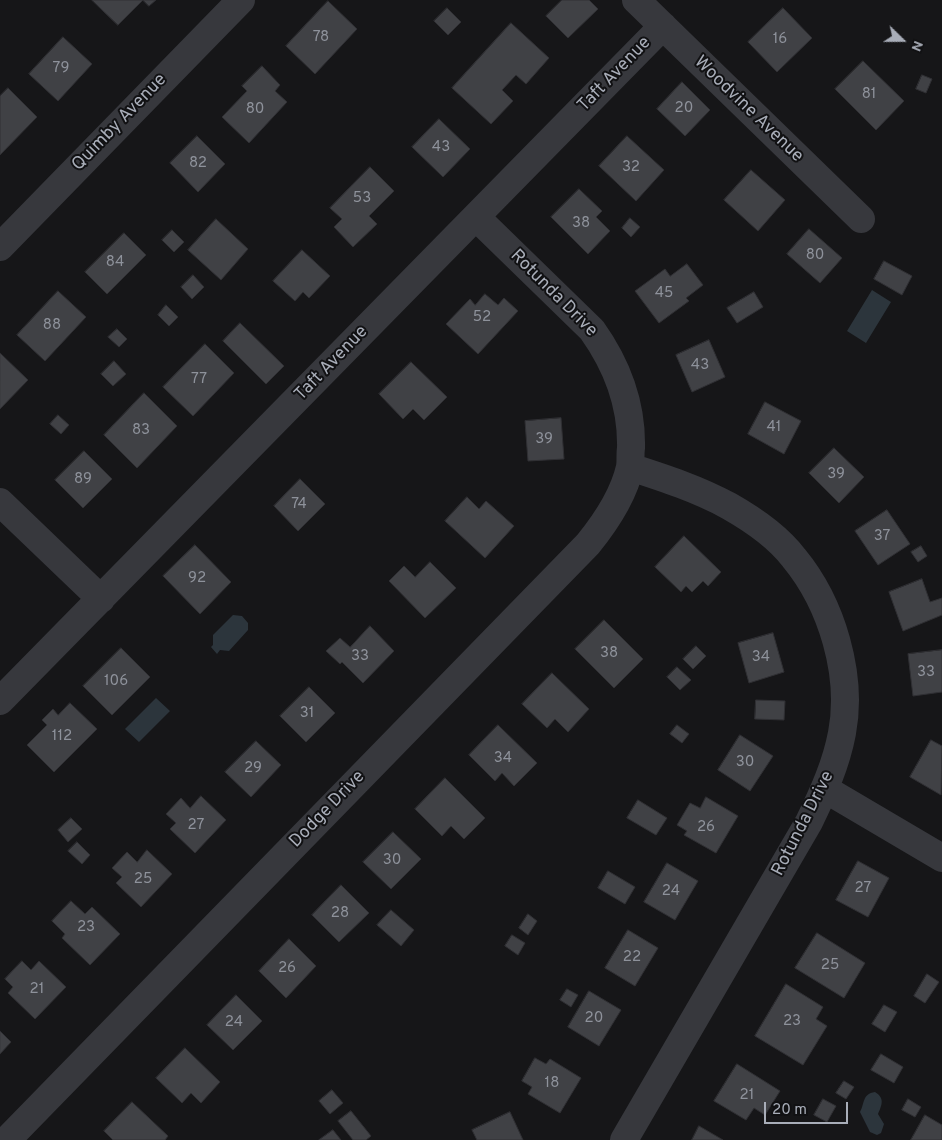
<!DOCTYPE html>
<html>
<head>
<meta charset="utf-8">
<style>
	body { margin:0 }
	#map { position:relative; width:942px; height:1140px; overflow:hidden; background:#161618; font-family:Overpass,sans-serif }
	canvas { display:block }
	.north { position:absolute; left:877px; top:15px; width:50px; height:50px; -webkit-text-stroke:4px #111113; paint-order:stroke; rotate:112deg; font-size:14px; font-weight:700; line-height:20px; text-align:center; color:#a8adb8 }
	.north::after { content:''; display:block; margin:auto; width:18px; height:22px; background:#a8adb8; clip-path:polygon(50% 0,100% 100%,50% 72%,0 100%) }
	.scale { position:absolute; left:764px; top:1102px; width:84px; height:22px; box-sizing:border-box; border:2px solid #a8adb8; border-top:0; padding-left:6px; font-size:15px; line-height:18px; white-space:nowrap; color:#a8adb8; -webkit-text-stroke:4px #111113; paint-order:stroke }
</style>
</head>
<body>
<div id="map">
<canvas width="942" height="1140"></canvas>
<div class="north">N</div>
<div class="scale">20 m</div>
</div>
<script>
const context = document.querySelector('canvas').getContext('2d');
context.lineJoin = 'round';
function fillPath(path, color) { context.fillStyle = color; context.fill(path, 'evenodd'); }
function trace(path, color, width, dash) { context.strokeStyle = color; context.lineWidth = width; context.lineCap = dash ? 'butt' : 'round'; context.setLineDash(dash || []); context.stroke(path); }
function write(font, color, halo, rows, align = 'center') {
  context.font = font + ' Overpass,sans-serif'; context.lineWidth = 4; context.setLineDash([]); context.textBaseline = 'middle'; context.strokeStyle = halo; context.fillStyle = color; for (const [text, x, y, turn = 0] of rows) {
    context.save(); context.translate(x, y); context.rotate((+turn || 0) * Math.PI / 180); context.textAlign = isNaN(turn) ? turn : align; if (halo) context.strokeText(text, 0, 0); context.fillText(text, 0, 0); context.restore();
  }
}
const water = new Path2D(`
	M872 290 891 302 866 343 847 331Z
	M233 615 242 616 248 623V630L229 651 220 650 217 654 211 647 213 645V635Z
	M156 698 170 711 139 742 125 729Z
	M875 1092C885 1098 882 1105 878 1114L884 1124 881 1133 877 1135 870 1132 860 1112C865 1103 862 1094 875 1092Z`);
const building = new Path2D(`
	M92 0H143L118 25Z
	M143 0H156L149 6Z
	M562 0H589L598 9 568 38 546 16Z
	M328 1 357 29 315 74 286 46Z
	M447 8 461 22 448 35 434 21Z
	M783 8 812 38 777 72 748 42Z
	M511 23 549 58 526 84 516 75 502 90 513 101 491 124 452 88Z
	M63 37 92 64 58 101 29 74Z
	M863 61 904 101 876 130 835 89Z
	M262 66 280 85 275 91 287 102 249 143 222 117 247 91 242 86Z
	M922 75 932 79 926 93 916 89Z
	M682 82 710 110 685 136 657 109Z
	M8 88 37 117 0 155V96Z
	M439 119 470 149 443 177 412 147Z
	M197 136 225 164 198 192 170 163Z
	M627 136 664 170 636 201 599 166Z
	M370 167 394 191 369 216 377 224 353 247 334 227 342 219 330 208Z
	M751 170 785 200 758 231 724 200Z
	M579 189 602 211 596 217 610 231 588 254 551 217Z
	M630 218 640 227 631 237 622 228Z
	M216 219 248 249 221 280 188 250Z
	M809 229 842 258 820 283 787 254Z
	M172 230 184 242 174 252 162 240Z
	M124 233 146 255 107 294 85 272Z
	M302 250 330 276 309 298 303 292 295 301 273 281Z
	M884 261 912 276 902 295 874 279Z
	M687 264 703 285 686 298 689 301 659 323 635 291 665 269 670 276Z
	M193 275 204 287 192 299 181 287Z
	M58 291 86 317 45 361 17 335Z
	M754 292 763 307 737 323 727 308Z
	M485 294 498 305 504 298 518 311 478 354 446 324 470 299 475 305Z
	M166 305 178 317 169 326 158 315Z
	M240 323 284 366 266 384 223 341Z
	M117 329 127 339 119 347 108 337Z
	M709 340 725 377 692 392 676 355Z
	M205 344 234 373 193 416 163 387Z
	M0 353 28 380 0 409Z
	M114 361 126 374 113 386 101 374Z
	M411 362 447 397 424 420 413 409 403 419 379 394Z
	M144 393 177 426 137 468 104 435Z
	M765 402 801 421 784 454 748 434Z
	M58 415 69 425 61 434 50 424Z
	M561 418 564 459 528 461 525 421Z
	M834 448 864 477 839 503 809 473Z
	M84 451 112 479 83 508 55 480Z
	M300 479 325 504 298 531 274 506Z
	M467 497 479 509 486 501 514 526 485 558 445 521Z
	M887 510 910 544 878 565 855 531Z
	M684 536 721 572 708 586 703 581 692 592 686 586 681 592 655 567Z
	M195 545 231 582 200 614 163 576Z
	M921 546 927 556 918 562 911 552Z
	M430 562 456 588 425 618 389 581 404 566 415 577Z
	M922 579 930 602 942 598V615L903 631 889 592Z
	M604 620 643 659 614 688 575 649Z
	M370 626 394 651 363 683 342 662 340 664 326 651 340 638 350 647Z
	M773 633 784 672 749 683 738 643Z
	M696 646 706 656 693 669 683 659Z
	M121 648 150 677 112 715 83 686Z
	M942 650V692L913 696 908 654Z
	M677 667 691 680 680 690 667 677Z
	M552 673 589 709 568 732 555 719 547 728 522 704Z
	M309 687 335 713 306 742 280 716Z
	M756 700 785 701 784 720 755 719Z
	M70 703 97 729 54 772 27 745 47 725 42 720 53 709 58 715Z
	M498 725 537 763 514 786 502 773 495 781 469 755Z
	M677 725 689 734 682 743 670 734Z
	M740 735 773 756 750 791 718 770Z
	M931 740 942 746 941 795 910 777Z
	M256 741 281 765 251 797 225 772Z
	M445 778 485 818 464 839 451 826 442 836 415 809Z
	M201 796 226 820 195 853 170 829 176 823 166 814 181 798 190 808Z
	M706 797 738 816 716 853 684 835 687 831 677 825 690 803 700 808Z
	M638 800 667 818 656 835 627 818Z
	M71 818 82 829 68 842 58 830Z
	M393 832 421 859 391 889 363 862Z
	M77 842 90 855 82 864 68 851Z
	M147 850 172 874 141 907 116 883 122 877 112 868 127 852 137 862Z
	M858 861 889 878 868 917 836 900Z
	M667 863 698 881 675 920 644 902Z
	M608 871 635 887 625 904 598 888Z
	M341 885 369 913 339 942 312 915Z
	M71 901 85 914 92 907 120 934 90 965 62 938 65 934 52 921Z
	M391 910 414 930 401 946 377 925Z
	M528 914 537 921 528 935 519 928Z
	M628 930 658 948 635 986 605 968Z
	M817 933 865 963 844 998 795 968Z
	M512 935 525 943 518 955 505 946Z
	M289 939 316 966 286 998 259 971Z
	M22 961 31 970 39 961 66 987 35 1019 8 993 13 987 5 979Z
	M927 974 939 982 925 1003 914 996Z
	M786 984 823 1007 816 1019 827 1026 803 1065 755 1036Z
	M567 989 578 995 571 1007 560 1000Z
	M589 991 621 1010 599 1046 568 1027Z
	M236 995 262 1021 233 1050 207 1025Z
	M884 1005 897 1012 885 1032 872 1024Z
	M0 1031 11 1042 0 1054Z
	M185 1048 220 1082 201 1103 191 1093 182 1103 156 1078Z
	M881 1054 903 1067 894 1083 871 1070Z
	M535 1058 546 1064 550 1059 581 1078 560 1113 528 1094 532 1087 522 1081Z
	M737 1064 780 1091 765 1115 754 1108 746 1120 714 1101Z
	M844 1081 854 1087 846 1099 836 1093Z
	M332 1090 343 1103 330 1114 319 1101Z
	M823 1099 836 1106 827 1122 814 1115Z
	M908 1099 921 1107 915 1117 902 1110Z
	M132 1102 168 1136 165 1140H113L104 1131Z
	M351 1111 371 1136 366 1140H353L338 1121Z
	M510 1112 523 1140H477L472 1130Z
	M925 1115 942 1125V1140H911Z
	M699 1126 723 1140H692Z
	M333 1130 341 1140H319Z`);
const minor = new Path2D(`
	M636 0 861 219
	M0 247 241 0
	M0 502 101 599
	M0 701 663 26
	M825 789 942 858
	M7 1140 588 544C605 523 624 494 630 467 631 461 630 454 631 448 632 405 617 365 592 330L476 217
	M624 1140 809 822C823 793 836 765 842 733 853 675 832 604 794 558 778 537 752 519 729 506 698 489 664 478 630 467`);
const numberNames = [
	["78",321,38],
	["16",780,40],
	["79",61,69],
	["81",869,95],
	["20",684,109],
	["80",255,110],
	["43",441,148],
	["82",198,164],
	["32",631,168],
	["53",362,199],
	["38",581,224],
	["80",815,256],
	["84",115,263],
	["45",664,294],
	["52",482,318],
	["88",52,326],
	["43",700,366],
	["77",199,380],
	["41",774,428],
	["83",141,431],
	["39",544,440],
	["39",836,475],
	["89",83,480],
	["74",299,505],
	["37",882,537],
	["92",197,579],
	["38",609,654],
	["33",360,657],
	["34",761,658],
	["33",926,673],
	["106",116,682],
	["31",307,714],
	["112",62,737],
	["34",503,759],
	["30",745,763],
	["29",253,769],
	["27",196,826],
	["26",706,828],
	["30",392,861],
	["25",143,880],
	["27",863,889],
	["24",671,892],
	["28",340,914],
	["23",86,928],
	["22",632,958],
	["25",830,966],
	["26",287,969],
	["21",37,990],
	["20",594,1019],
	["23",792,1022],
	["24",234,1023],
	["18",552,1084],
	["21",747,1096]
];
const streetNames = [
	["Taft Avenue",615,75,-46],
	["Woodvine Avenue",748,110,44],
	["Quimby Avenue",120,123,-46],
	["Rotunda Drive",553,294,45],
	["Taft Avenue",332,364,-46],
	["Dodge Drive",328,810,-46],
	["Rotunda Drive",804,824,-63]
];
fillPath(water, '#2c353c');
fillPath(building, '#404145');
trace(building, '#303034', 1);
trace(minor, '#37383d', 28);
write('15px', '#8e929b', null, numberNames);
write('18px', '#a8adb8', '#111113', streetNames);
</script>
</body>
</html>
